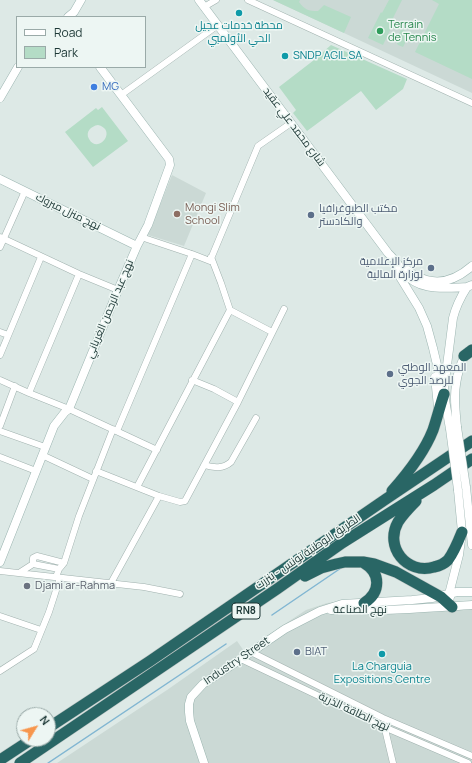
<!DOCTYPE html>
<html>
<head>
<meta charset="utf-8">
<style>
	body { margin:0 }
	#map { position:relative; width:472px; height:763px; overflow:hidden; background:#dde9e6; font-family:Manrope,sans-serif }
	canvas { display:block }
	.legend { position:absolute; left:16px; top:16px; width:130px; height:52px; box-sizing:border-box; background:#edf6f3; border:1px solid #9aaaa8; margin:0; padding:5px 7px; list-style:none; font-size:12px; color:#1e3937 }
	.legend li { display:flex; align-items:center; gap:8px; height:20px }
	.legend b { width:20px; border:1px solid #9aaaa8 }
	.north { position:absolute; left:16px; top:707px; width:40px; height:40px; box-sizing:border-box; background:#edf6f3; border:1px solid #9aaaa8; border-radius:50%; rotate:53deg; font-size:11px; font-weight:700; line-height:16px; text-align:center; color:#1e3937 }
	.north::after { content:''; display:block; margin:auto; width:14px; height:18px; background:#f7964d; clip-path:polygon(50% 0,100% 100%,50% 72%,0 100%) }
</style>
</head>
<body>
<div id="map">
<canvas width="472" height="763"></canvas>
<ul class="legend">
<li><b style="height:5px;background:#fff"></b>Road</li>
<li><b style="height:11px;background:#b4dcc6"></b>Park</li>
</ul>
<div class="north">N</div>
</div>
<script>
const context = document.querySelector('canvas').getContext('2d');
context.lineJoin = 'round';
function fillPath(path, color) { context.fillStyle = color; context.fill(path, 'evenodd'); }
function trace(path, color, width, dash) { context.strokeStyle = color; context.lineWidth = width; context.lineCap = dash ? 'butt' : 'round'; context.setLineDash(dash || []); context.stroke(path); }
function write(font, color, halo, rows, align = 'center') {
  context.font = font + ' Manrope,Cairo,sans-serif'; context.lineWidth = 3; context.setLineDash([]); context.textBaseline = 'middle'; context.strokeStyle = halo; context.fillStyle = color; for (const [text, x, y, turn = 0] of rows) {
    context.save(); context.translate(x, y); context.rotate((+turn || 0) * Math.PI / 180); context.textAlign = isNaN(turn) ? turn : align; if (halo) context.strokeText(text, 0, 0); context.fillText(text, 0, 0); context.restore();
  }
}
const built = new Path2D(`
	M273 0H472V93L344 33Z
	M172 175 206 193 184 246 148 235Z
	M356 600 358 612 472 609V763H57L167 690 237 641 244 651 306 610 327 603Z`);
const green = new Path2D(`
	M273 0H300L299 2C305 10 308 11 318 11L324 5 351 17 344 33Z
	M389 0H402L393 18 395 20 383 45 368 38 381 12 382 13Z
	M432 0H472V79L415 52 439 4Z
	M401 29 410 33 403 47 398 45 396 42Z
	M331 45 407 79 403 89 376 110 361 91 307 131 293 113 296 110 279 87 314 60Z
	M102 107 128 141 93 167 65 132 96 108 98 110ZM98 125C118 130 98 155 89 139 85 132 91 126 98 125Z`);
const stream = new Path2D(`
	M272 615 341 568
	M48 763 226 644`);
const street = new Path2D(`
	M248 0 472 103
	M204 7 216 0
	M121 95 218 25
	M0 237 79 274 118 290
	M141 237 192 254 210 261 258 146 291 123
	M0 247 25 191
	M211 257 221 283 230 310 272 332
	M0 332 8 335
	M0 355 41 257
	M0 380 29 393 69 409 157 450
	M192 380 214 389 238 402
	M29 393 79 274
	M0 426 15 386
	M0 431 45 447
	M117 431 192 254
	M42 455 93 479
	M0 457 36 471
	M204 465C214 468 223 469 231 462L256 418
	M96 471 159 496 180 502 185 501 238 402 284 309
	M137 487 230 310
	M33 564 59 569
	M0 571 144 587 180 594
	M19 573 33 564V558L37 556 64 563
	M56 577 59 569 64 563 79 516 113 429
	M111 583 159 496
	M0 616 41 630
	M251 652 383 718 472 756
	M241 659 384 727 468 763
	M0 671 34 649 49 612 60 578
	M384 725 393 763`);
const secondary = new Path2D(`
	M199 0 388 253C391 256 394 259 397 263 399 265 400 268 402 271 419 292 443 288 467 287
	M68 17 74 12 81 0
	M0 98 18 67
	M0 179 57 207 137 246
	M395 269 419 308 427 326 433 348 444 394 450 429
	M406 269C410 272 413 275 417 276 437 287 456 280 472 266
	M435 377 438 407
	M444 389 453 318C456 306 460 298 467 287L472 285
	M457 427C455 405 453 392 459 370 461 364 463 358 467 352
	M466 487 472 545
	M0 562 54 426 65 412 69 409 118 290 137 246 148 225 170 165 169 159 100 67
	M450 597 449 594 459 555 462 532 458 490
	M331 610C378 612 425 608 472 605
	M204 763 190 721 189 712V704L191 697 203 684 241 659 285 629 320 611 342 604 412 600 432 598 457 592H472`);
const highway = new Path2D(`
	M464 356 472 350
	M392 491C408 473 424 453 433 430 437 418 440 406 444 394
	M416 501C410 507 403 514 398 522 384 547 407 575 434 567 439 566 444 564 448 560 454 552 458 542 462 532
	M364 563C381 573 381 592 364 603
	M305 576 321 568 336 564 345 562H363L374 564 396 572 441 597 452 607
	M48 728 150 661 386 499 472 441
	M0 760 32 739
	M20 763 277 589 342 543 434 485 472 459`);
const secondaryBridge = new Path2D(`
	M457 427 466 487
	M450 429 458 490`);
const markers = [
	[239,13,4,"#0f9aa8"],
	[380,31,4,"#2e9e5b"],
	[285,56,4,"#0f9aa8"],
	[94,87,4,"#3f7fe0"],
	[177,214,4,"#8d6e63"],
	[311,215,4,"#5c6f8a"],
	[431,268,4,"#5c6f8a"],
	[390,374,4,"#5c6f8a"],
	[27,586,4,"#6b7280"],
	[297,652,4,"#5c6f8a"],
	[382,654,4,"#0f9aa8"]
];
const shields = [
	[246,611,28]
];
const shieldNames = [
	["RN8",246,611]
];
const leisureNames = [
	["Terrain",388,25],
	["de Tennis",388,38]
];
const cultureNames = [
	["محطة خدمات عجيل",239,26],
	["الحي الأولمبي",239,39],
	["SNDP AGIL SA",293,56,"left"],
	["La Charguia",382,667],
	["Expositions Centre",382,680]
];
const shopNames = [
	["MG",102,87]
];
const streetNames = [
	["شارع محمد علي عقيد",294,127,53],
	["نهج منزل مبروك",68,212,26],
	["نهج عبد الرحمن الغرياني",110,309,-67],
	["الطريق الوطنية تونس - بنزرت",308,552,-34],
	["نهج الصناعة",360,610],
	["Industry Street",237,661,-34],
	["نهج الطاقة الذرية",354,712,25]
];
const educationNames = [
	["Mongi Slim",185,208],
	["School",185,221]
];
const serviceNames = [
	["مكتب الطبوغرافيا",319,209],
	["والكادستر",319,222],
	["مركز الإعلامية",423,262,"right"],
	["لوزارة المالية",423,275,"right"],
	["المعهد الوطني",398,368],
	["للرصد الجوي",398,381],
	["BIAT",305,652]
];
const worshipNames = [
	["Djami ar-Rahma",35,586]
];
fillPath(built, '#cbd9d5');
fillPath(green, '#b4dcc6');
trace(stream, '#81b6d2', 1.5);
trace(street, '#a0b1ae', 7);
trace(secondary, '#9cb5b1', 9);
trace(highway, '#bcc4c3', 12);
trace(street, '#fff', 6);
trace(secondary, '#fff', 8);
trace(highway, '#296665', 11);
trace(secondaryBridge, '#9cb5b1', 9, []);
trace(secondaryBridge, '#fff', 8);
for (const [x, y, r, color] of markers) { const dot = new Path2D(); dot.arc(x, y, r, 0, 2 * Math.PI); context.fillStyle = color; context.fill(dot); trace(dot, '#edf6f3', 1.5); }
for (const [x, y, w] of shields) { const box = new Path2D(); box.roundRect(x - w / 2, y - 8, w, 16, 3); context.fillStyle = '#edf6f3'; context.fill(box); trace(box, '#1e3937', 1); }
write('bold 10px', '#1e3937', null, shieldNames);
write('11px', '#27864d', '#edf6f3', leisureNames, 'left');
write('11px', '#0d838f', '#edf6f3', cultureNames);
write('11px', '#366cbe', '#edf6f3', shopNames, 'left');
write('11px', '#1e3937', '#edf6f3', streetNames);
write('11px', '#785e54', '#edf6f3', educationNames, 'left');
write('11px', '#4e5e75', '#edf6f3', serviceNames, 'left');
write('11px', '#5b616d', '#edf6f3', worshipNames, 'left');
</script>
</body>
</html>
